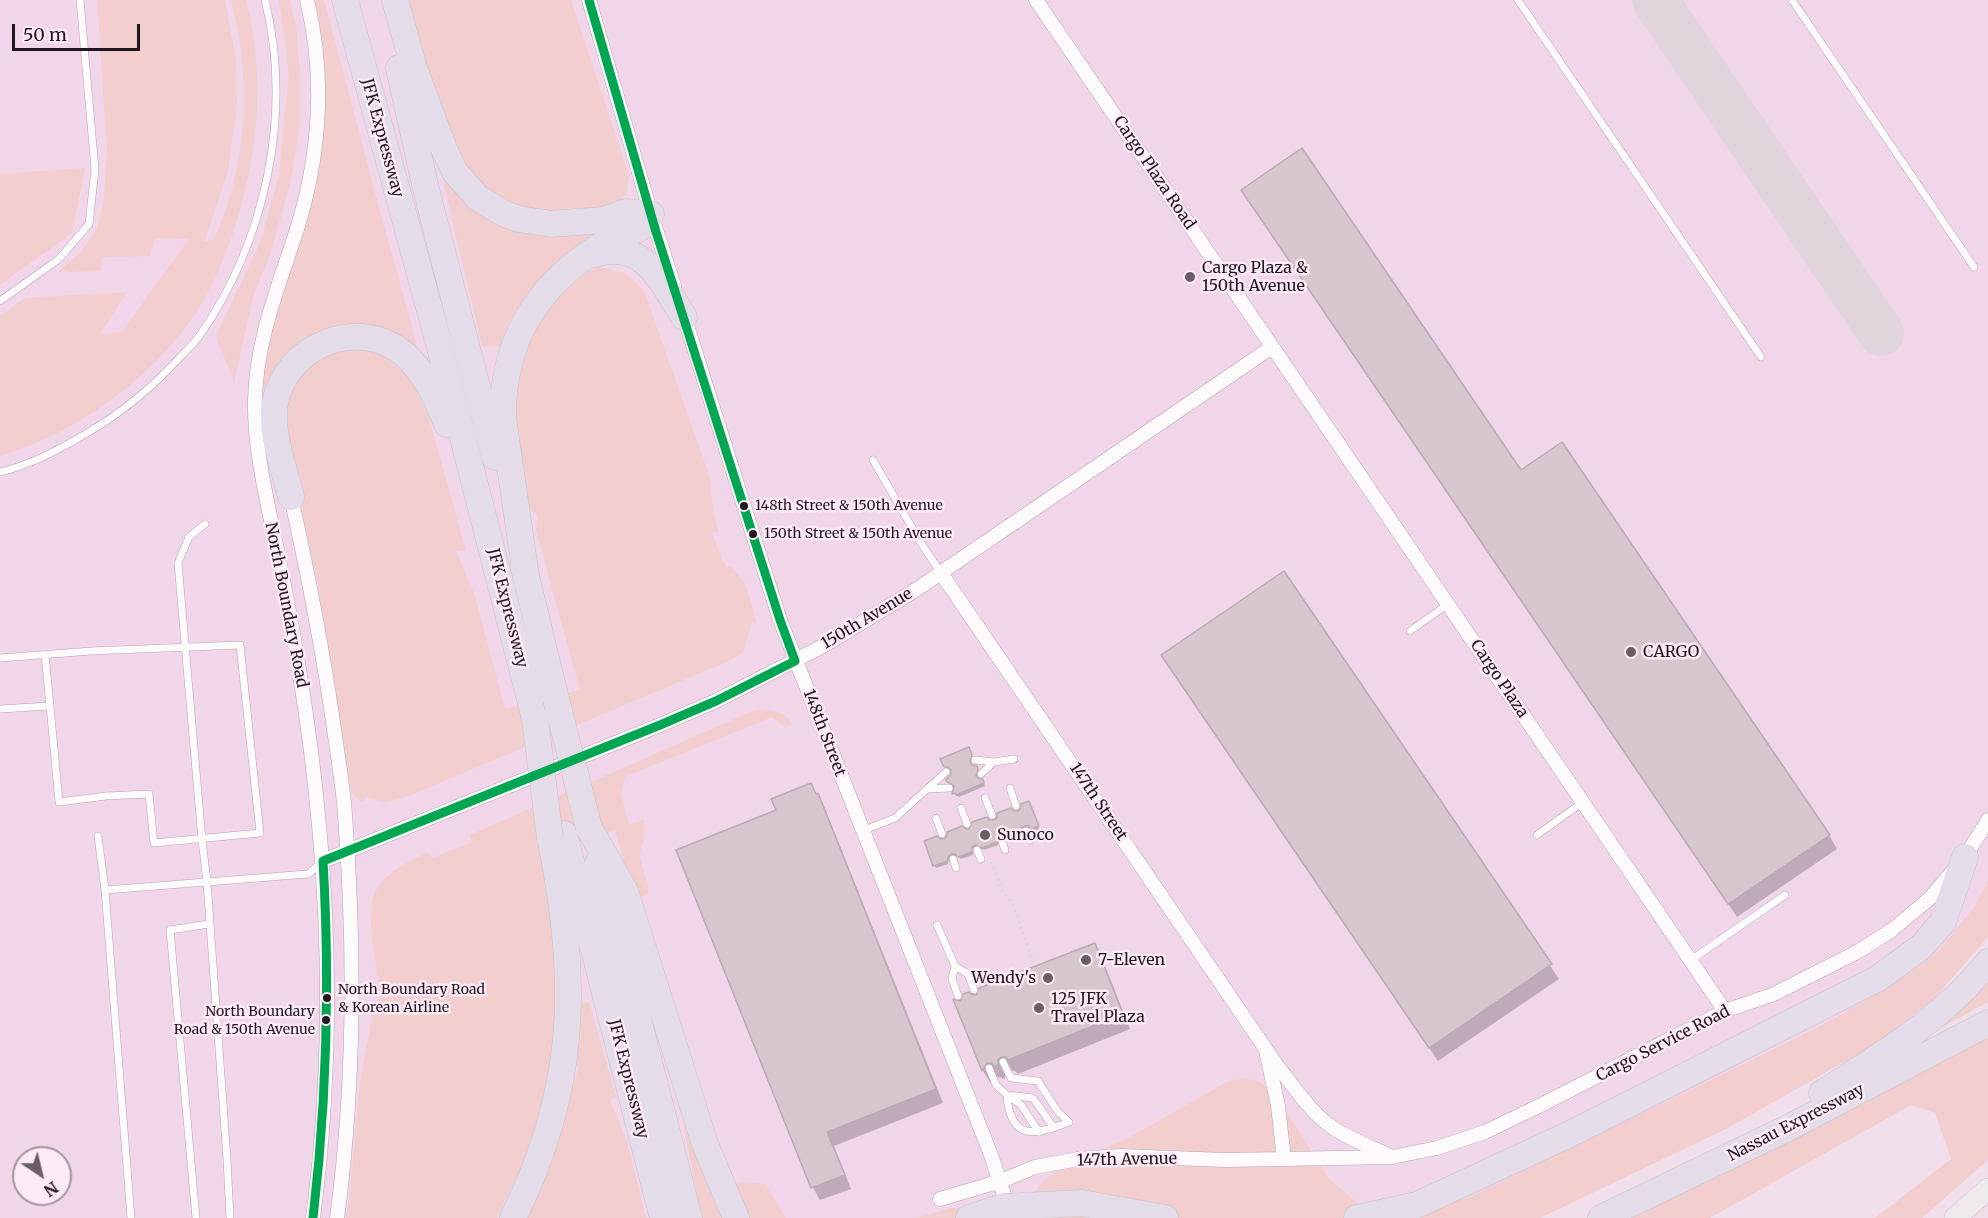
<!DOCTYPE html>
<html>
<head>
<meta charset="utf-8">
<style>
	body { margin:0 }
	#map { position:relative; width:1988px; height:1218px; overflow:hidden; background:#f0dfeb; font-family:Merriweather,serif }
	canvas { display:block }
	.north { position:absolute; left:12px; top:1146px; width:60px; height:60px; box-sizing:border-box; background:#fceaf7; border:2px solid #a496a0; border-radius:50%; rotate:145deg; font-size:16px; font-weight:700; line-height:24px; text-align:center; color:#21171e }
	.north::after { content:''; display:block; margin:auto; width:21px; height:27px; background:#695d66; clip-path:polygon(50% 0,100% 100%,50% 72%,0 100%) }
	.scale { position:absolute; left:12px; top:24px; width:128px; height:27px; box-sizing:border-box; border:3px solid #21171e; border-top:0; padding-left:8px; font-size:18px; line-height:21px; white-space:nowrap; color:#21171e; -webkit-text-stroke:4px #fceaf7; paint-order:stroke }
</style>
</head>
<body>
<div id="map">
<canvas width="1988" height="1218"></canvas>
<div class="north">N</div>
<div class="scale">50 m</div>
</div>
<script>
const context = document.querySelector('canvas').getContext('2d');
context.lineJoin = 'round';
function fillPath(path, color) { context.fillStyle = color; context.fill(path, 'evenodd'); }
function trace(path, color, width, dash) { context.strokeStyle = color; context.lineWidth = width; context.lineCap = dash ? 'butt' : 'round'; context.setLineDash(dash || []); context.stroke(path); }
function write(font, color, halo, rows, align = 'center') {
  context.font = font + ' Merriweather,serif'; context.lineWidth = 5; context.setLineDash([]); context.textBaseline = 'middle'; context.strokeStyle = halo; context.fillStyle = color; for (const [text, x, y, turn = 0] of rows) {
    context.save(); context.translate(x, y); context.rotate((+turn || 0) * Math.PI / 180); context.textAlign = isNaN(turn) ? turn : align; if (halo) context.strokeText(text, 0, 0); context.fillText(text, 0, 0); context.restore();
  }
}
const built = new Path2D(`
	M0 0H1988V910L1909 991 1454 1218H783L737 1193 684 1218H0ZM24 1158H60V1194H24Z`);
const green = new Path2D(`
	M97 0H225L235 56 237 102 228 170 204 242 214 239C248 165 252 78 231 0H246C265 75 259 150 236 223 226 255 213 287 195 314 150 380 76 433 0 456V316L25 298 127 292 100 334 122 332 189 239 156 238 149 256 102 257 101 271 58 272 82 251 97 228 104 200 107 147Z
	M279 0H290L296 26 300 73V124L291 180 271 252 253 297 234 382 216 336 260 243 279 175 289 73Z
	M311 0H324L383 223 412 326 419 358 366 327 279 364 265 393 259 392 263 357 319 137Z
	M400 0H571L629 176 626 195 609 209 574 214 518 211 480 191 453 158Z
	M439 163 490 217 617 227 571 253 539 280 508 323 501 347 482 346Z
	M85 168 72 233 0 285V174Z
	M600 267 625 273 644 291 709 475 714 516 719 532H711L726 567 730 566 745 583 757 624 752 621 743 652 729 661 406 797 383 803 367 796 362 802 352 793 346 770 318 585 280 422 288 391 305 367 340 348 378 352 409 377 428 415 466 551H456L474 593 505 709 580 690 536 530 538 516 531 510 511 419 513 379 531 330 577 275Z
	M764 709C778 711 785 713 793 725L784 726 772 717 625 777 621 794 629 824 644 820V839L639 855 648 885V893L635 900 615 830 541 854 554 939 556 1014 548 1077 529 1150 497 1218H346C354 1172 354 1125 361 1078 364 1056 370 1036 372 1014L378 1013C378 1007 379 1000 379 994 379 967 362 912 377 889 389 870 410 861 429 852L432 858 472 842 470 835 755 710Z
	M1988 880V937L1935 998 1876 1044 1726 1129 1540 1218H1030L1032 1195 1046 1178 1063 1168 1130 1137 1227 1082 1244 1078 1260 1082 1275 1094 1329 1179 1360 1205 1401 1214 1466 1199 1813 1030 1883 991 1935 955 1975 906Z
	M1988 979V1002L1939 1029Z
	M589 1002 616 1097 610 1100 627 1141 646 1218H524L579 1068 573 1065 578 1005Z
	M1988 1033V1160L1922 1218H1875L1951 1159 1935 1113 1911 1105 1710 1218H1628Z
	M683 1124 721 1218H702Z
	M746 1182 765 1184 786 1218H741L730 1186Z
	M951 1208 970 1209 984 1218H917Z`);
const shadow = new Path2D(`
	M1243 191 1521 472 1829 835 1837 849 1737 917Z
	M1283 573 1559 979 1438 1061 1163 656Z
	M968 749 973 759 970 766 976 767 979 773 977 779 982 781 985 786 959 797 953 793 955 787 950 785 960 788 951 769H947L942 760Z
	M811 785 825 809 943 1103 834 1146 851 1189 820 1200 812 1186 778 811Z
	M1030 805 1039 829 1034 831 1032 829 1026 828 1022 831V836L1009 841 1006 838H1001L998 845 984 850 977 847 973 850V855L961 859 957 856H952L948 861V864L936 868 926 842 940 841 988 821 994 822 1014 813H1019Z
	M1094 944 1102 958 1130 1029 1018 1074 1015 1071 1009 1070 1005 1074V1079L995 1076 991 1084 983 1071 955 1001 961 1003Z`);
const taxiway = new Path2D(`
	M1655 0 1881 333`);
const building = new Path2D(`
	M1302 148 1521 470 1562 442 1830 835 1728 904 1241 190Z
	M1284 571 1552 964 1429 1048 1161 655Z
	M969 747 972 755 970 762 972 765 977 766 978 769 976 776 979 779H983L984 783 956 795 955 793 952 794 954 786 947 782 946 780 951 774V770L948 767H944L940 759Z
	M811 783 816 794 818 793 936 1089 827 1132 845 1175 811 1188 676 850 776 810 771 799Z
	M1029 801 1039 826 1031 829 1029 826H1024L1021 828V833L1007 838 1004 836H1000L997 842 982 848 975 845 972 847V852L958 857 955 854H951L948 857V861L933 866 924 841 937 836 941 839H944L947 835V832L962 826 966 829H969L972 822 987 817 989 820H994L997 818V813L1011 808 1014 811H1018L1021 808V804Z
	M1095 943 1123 1014 1008 1060 1006 1057H1001L998 1059V1065L994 1066 992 1063H987L982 1071 953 999 960 1001 963 994 969 992 973 995H976L979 988Z`);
const path = new Path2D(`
	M991 862 1002 890 1013 905 1035 966`);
const lane = new Path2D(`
	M1518 0 1761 357
	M1792 0 1974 267
	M0 301 59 259 89 224 95 169 80 0
	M873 460 921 543 941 573
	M0 472C31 465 60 449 87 433 123 412 154 386 182 355 188 349 195 342 200 335 266 240 293 113 265 0
	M205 524 189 537 178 563 202 840 207 882 227 1159 230 1218
	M1410 631 1448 604
	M45 655 50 706
	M0 658 91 651 240 645 260 833 154 843 149 794 106 796 59 802 50 706 0 709
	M975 760 994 762
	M981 774 994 762 1014 759
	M928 788 946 772
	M1010 788 1016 806
	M985 798 992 815
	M961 808 967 824
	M936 818 942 834
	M862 831 895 818 927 789 949 788
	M1026 831 1030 840
	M1537 835 1583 802
	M98 836 105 890
	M1002 841 1005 850
	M977 850 981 859
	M953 859 956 868
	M937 925 955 966 968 974 974 990
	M1691 960 1785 895
	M955 966 952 979 958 996
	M989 1068 996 1085 1007 1095C1010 1142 1036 1135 1069 1122L1058 1112 1038 1081 1011 1078 1003 1062
	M1007 1095 1033 1098 1054 1128
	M1010 1097 1021 1105 1039 1132
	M131 1218 105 890 308 874 321 863
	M196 1218 170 930 209 924`);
const street = new Path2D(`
	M307 0C325 75 320 153 298 226 280 283 256 339 255 400 254 444 265 492 274 535 283 579 292 624 299 669 329 851 337 1035 313 1218
	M589 0 651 214 674 286
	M1036 0 1725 1011
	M683 313 780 620 991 1155 1009 1210
	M291 497C308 574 323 651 334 729 338 757 343 786 345 815 355 949 355 1084 337 1218
	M941 573 1276 1064C1292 1084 1308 1109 1329 1125 1347 1138 1369 1146 1388 1155
	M323 861 660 725 716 701 823 646 914 591 1272 347
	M1267 1055 1278 1106 1284 1159
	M940 1199 1001 1181 1035 1167 1078 1159 1120 1156 1226 1160 1392 1157 1437 1148 1485 1132 1539 1106 1725 1011 1774 994 1859 951 1892 930 1929 899 1965 857 1988 820`);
const primary = new Path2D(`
	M1955 1218 1988 1189`);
const highway = new Path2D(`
	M345 0 439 344 535 719
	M395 0 414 68 444 149 455 172 478 198 505 214 519 219 551 224 604 220 626 212 651 214C649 217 646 222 643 225 638 232 612 239 602 245 537 285 502 341 503 418L527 583
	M399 68 426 189 495 457
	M595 254C645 239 661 282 684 317
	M291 497C284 467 270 433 275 403 286 345 358 316 404 354 425 372 437 399 447 424
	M524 568 556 699
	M589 828 625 891 705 1144 736 1218
	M564 834 663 1218
	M598 863 689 1218
	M1822 1093C1882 1055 1944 1018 1988 962
	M1024 1206 1082 1203 1165 1218
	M513 1218C576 1091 579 984 552 847
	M969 1218 1002 1207
	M1357 1218 1417 1205 1572 1133 1877 979 1921 947 1943 922 1965 857
	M1601 1218 1790 1127 1988 1023`);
const highwayBridge = new Path2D(`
	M556 699 589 828
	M535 719 550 838
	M1002 1207 1024 1206`);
const bus1 = new Path2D(`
	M589 0 656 232 780 620 795 661
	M313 1218C327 1099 330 981 323 861L660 725 716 701 795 661`);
const markers = [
	[1190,277,6,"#695d66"],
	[744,506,5,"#21171e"],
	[753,534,5,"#21171e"],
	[1631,652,6,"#695d66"],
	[985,835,6,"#695d66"],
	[1086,960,6,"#695d66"],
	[1048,978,6,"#695d66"],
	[327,998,5,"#21171e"],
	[1039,1008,6,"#695d66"],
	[326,1020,5,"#21171e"]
];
const busNames = [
	["148th Street & 150th Avenue",755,506],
	["150th Street & 150th Avenue",764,534],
	["North Boundary Road",338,990],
	["& Korean Airline",338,1008],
	["North Boundary",315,1012,"right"],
	["Road & 150th Avenue",315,1030,"right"]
];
const streetNames = [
	["JFK Expressway",382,138,75],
	["Cargo Plaza Road",1154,173,56],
	["North Boundary Road",286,605,79],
	["JFK Expressway",507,608,76],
	["150th Avenue",867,619,-31],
	["Cargo Plaza",1499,679,56],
	["148th Street",824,733,69],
	["147th Street",1098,802,56],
	["Cargo Service Road",1663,1044,-27],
	["JFK Expressway",628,1079,76],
	["Nassau Expressway",1796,1123,-27],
	["147th Avenue",1127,1160,-1]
];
const poiNames = [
	["Cargo Plaza &",1202,268],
	["150th Avenue",1202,286],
	["CARGO",1643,652],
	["Sunoco",997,835],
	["7-Eleven",1098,960],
	["Wendy's",1036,978,"right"],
	["125 JFK",1051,999],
	["Travel Plaza",1051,1017]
];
fillPath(built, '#f1d5e8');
fillPath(green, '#f2cece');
fillPath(shadow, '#0003');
trace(taxiway, '#e0d5dd', 46);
fillPath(building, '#d8c6ce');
trace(building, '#baacb2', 1.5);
trace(lane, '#b4a7b0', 8);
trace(street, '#b4a7b0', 15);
trace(primary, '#c9c1c6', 22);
trace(highway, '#c9c1c6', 27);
trace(path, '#dad6d9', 3, [1.5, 4.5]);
trace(lane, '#fdfafc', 7);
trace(street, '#fdfafc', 14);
trace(primary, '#eee9ef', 21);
trace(highway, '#e4dce8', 26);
trace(highwayBridge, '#c9c1c6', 27, []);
trace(highwayBridge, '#e4dce8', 26);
trace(bus1, '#00a651', 9);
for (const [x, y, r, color] of markers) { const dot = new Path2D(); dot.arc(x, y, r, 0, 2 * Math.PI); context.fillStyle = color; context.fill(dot); trace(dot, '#fceaf7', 2); }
write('14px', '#21171e', '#fceaf7', busNames, 'left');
write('16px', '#21171e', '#fceaf7', streetNames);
write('16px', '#21171e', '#fceaf7', poiNames, 'left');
</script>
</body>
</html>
